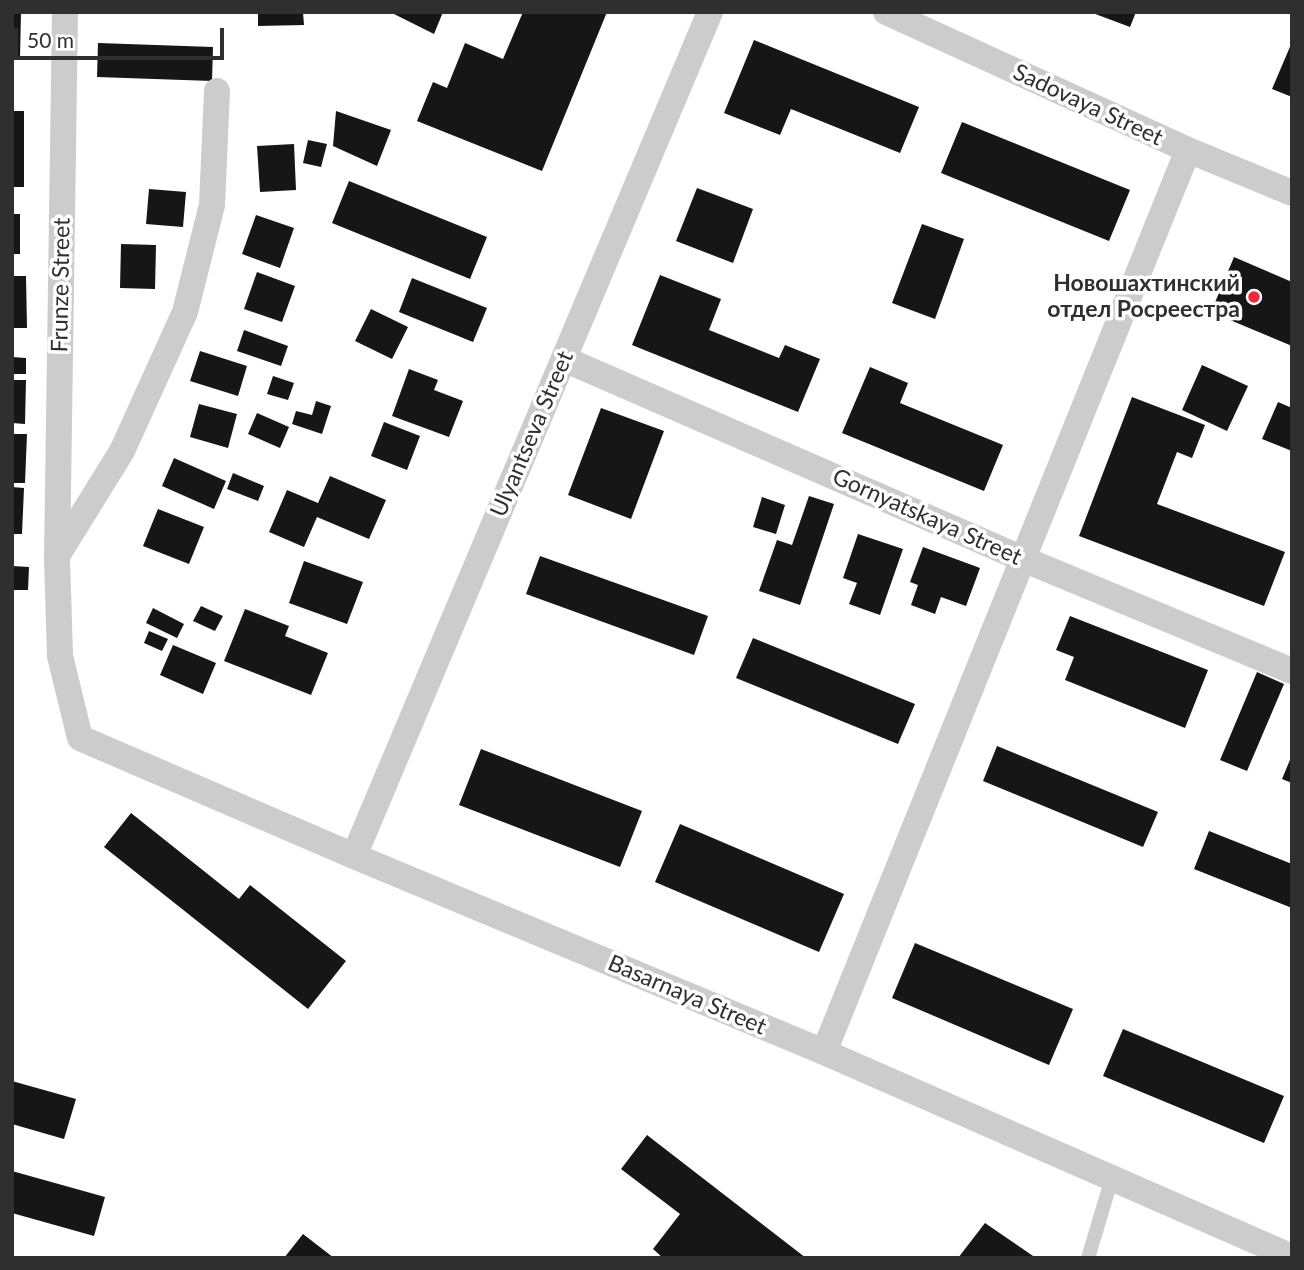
<!DOCTYPE html>
<html>
<head>
<meta charset="utf-8">
<style>
	body { margin:0 }
	#map { position:relative; width:1304px; height:1270px; overflow:hidden; background:#fff; font-family:Lato,sans-serif }
	canvas { display:block }
	.frame { position:absolute; inset:0; border:14px solid #2f2f2f; pointer-events:none }
	.scale { position:absolute; left:14px; top:28px; width:210px; height:32px; box-sizing:border-box; border:4px solid #2f2f2f; border-top:0; padding-left:9px; font-size:21px; line-height:24px; white-space:nowrap; color:#2f2f2f; -webkit-text-stroke:5px #fff; paint-order:stroke }
</style>
</head>
<body>
<div id="map">
<canvas width="1304" height="1270"></canvas>
<div class="frame"></div>
<div class="scale">50 m</div>
</div>
<script>
const context = document.querySelector('canvas').getContext('2d');
context.lineJoin = 'round';
function fillPath(path, color) { context.fillStyle = color; context.fill(path, 'evenodd'); }
function trace(path, color, width, dash) { context.strokeStyle = color; context.lineWidth = width; context.lineCap = dash ? 'butt' : 'round'; context.setLineDash(dash || []); context.stroke(path); }
function write(font, color, halo, rows, align = 'center') {
  context.font = font + ' Lato,sans-serif'; context.lineWidth = 7; context.setLineDash([]); context.textBaseline = 'middle'; context.strokeStyle = halo; context.fillStyle = color; for (const [text, x, y, turn = 0] of rows) {
    context.save(); context.translate(x, y); context.rotate((+turn || 0) * Math.PI / 180); context.textAlign = isNaN(turn) ? turn : align; if (halo) context.strokeText(text, 0, 0); context.fillText(text, 0, 0); context.restore();
  }
}
const building = new Path2D(`
	M12 12H21L20 59H12Z
	M258 12H303L304 25 258 26Z
	M390 12H443L434 34Z
	M523 12H607L542 171 417 121 433 82 447 88 465 43 503 59Z
	M1090 12H1136L1130 27Z
	M754 40 919 107 900 153 791 109 780 135 724 113Z
	M1292 42V97L1272 89Z
	M98 43 213 47 212 81 97 77Z
	M12 111H24V187H12Z
	M336 111 391 130 377 166 333 146Z
	M962 122 1130 190 1109 241 941 173Z
	M308 140 327 144 321 167 303 163Z
	M294 144 296 190 260 192 257 146Z
	M349 181 487 237 470 279 332 223Z
	M697 188 753 209 733 263 676 241Z
	M149 189 186 192 183 227 146 224Z
	M12 214H20V254H12Z
	M256 215 294 228 280 268 242 254Z
	M922 224 964 239 935 319 892 303Z
	M121 244 156 245 155 289 120 288Z
	M1234 257 1292 282V346L1211 312Z
	M257 272 295 286 282 322 244 309Z
	M660 275 721 299 709 330 779 358 785 345 820 359 798 412 632 345Z
	M12 276H26L27 328H12Z
	M412 278 487 308 473 342 399 312Z
	M371 309 408 327 392 359 355 341Z
	M244 330 288 346 281 366 237 351Z
	M200 351 247 366 238 396 190 381Z
	M12 357 26 358V374H12Z
	M1202 365 1248 386 1227 431 1182 410Z
	M870 367 908 383 900 403 1003 445 984 491 842 433Z
	M409 369 438 380 434 390 463 401 449 437 392 416Z
	M273 376 294 383 288 400 267 394Z
	M12 380H26L25 424 12 423Z
	M1132 397 1205 425 1192 458 1177 452 1157 504 1285 552 1264 606 1079 536Z
	M316 401 331 406 322 434 292 424 296 411 312 415Z
	M1278 402 1292 408V451L1262 439Z
	M199 404 237 414 228 448 190 437Z
	M601 408 664 431 631 519 568 495Z
	M257 413 289 427 280 448 248 434Z
	M384 422 420 436 407 470 371 456Z
	M12 434H27L25 483H12Z
	M174 458 226 481 214 509 162 486Z
	M233 473 264 486 258 501 227 489Z
	M330 476 386 500 369 539 317 517 304 547 269 532 287 490 318 503Z
	M12 487 24 488 22 534H12Z
	M809 496 834 504 800 605 759 591 777 540 792 545Z
	M762 497 785 505 776 534 753 527Z
	M158 509 204 527 189 564 143 546Z
	M858 534 903 549 880 615 849 604 857 583 843 578Z
	M923 547 980 568 966 606 941 597 935 614 911 605 918 585 910 582Z
	M540 556 708 616 694 655 526 594Z
	M304 561 363 582 347 624 289 603Z
	M12 566 29 567 28 590H12Z
	M201 606 223 616 215 631 193 621Z
	M153 608 184 624 177 638 146 623Z
	M245 609 289 626 285 636 328 653 311 695 224 661Z
	M1070 616 1208 670 1185 728 1065 680 1074 657 1056 650Z
	M149 631 168 639 162 651 144 643Z
	M753 638 915 704 898 744 736 678Z
	M173 645 216 663 203 694 160 675Z
	M1257 672 1284 684 1247 771 1220 760Z
	M997 746 1158 812 1143 847 983 781Z
	M481 749 642 811 620 867 459 805Z
	M1292 755V783L1282 779Z
	M131 813 239 899 250 885 346 961 308 1009 104 847Z
	M680 824 844 894 819 952 655 882Z
	M1209 831 1292 864V908L1194 869Z
	M915 943 1073 1009 1049 1065 892 998Z
	M1123 1029 1284 1096 1264 1143 1103 1076Z
	M12 1081 76 1099 64 1139 12 1124Z
	M647 1135 806 1258H663L653 1249 680 1214 621 1169Z
	M12 1171 105 1197 94 1236 12 1213Z
	M985 1223 1036 1258H958Z
	M303 1234 334 1258H284Z`);
const service = new Path2D(`
	M1088 1258 1112 1178`);
const minor = new Path2D(`
	M65 12 57 558 60 656 80 738 354 856 824 1052 1292 1257
	M886 12 1188 150 1292 193
	M564 359 1023 559 1292 671
	M57 556 122 451 185 312 212 205 217 91
	M354 856 710 12
	M824 1052 1188 150`);
const markers = [
	[1254,297,7,"#f02739"]
];
const streetNames = [
	["Sadovaya Street",1088,105,25],
	["Frunze Street",61,285,-89],
	["Ulyantseva Street",532,434,-67],
	["Gornyatskaya Street",927,517,24],
	["Basarnaya Street",687,995,23]
];
const poiNames = [
	["Новошахтинский",1240,284],
	["отдел Росреестра",1240,310]
];
fillPath(building, '#161616');
trace(service, '#ccc', 14);
trace(minor, '#ccc', 26);
for (const [x, y, r, color] of markers) { const dot = new Path2D(); dot.arc(x, y, r, 0, 2 * Math.PI); context.fillStyle = color; context.fill(dot); trace(dot, '#fff', 2.5); }
write('23px', '#2f2f2f', '#fff', streetNames);
write('bold 23px', '#2f2f2f', '#fff', poiNames, 'right');
</script>
</body>
</html>
